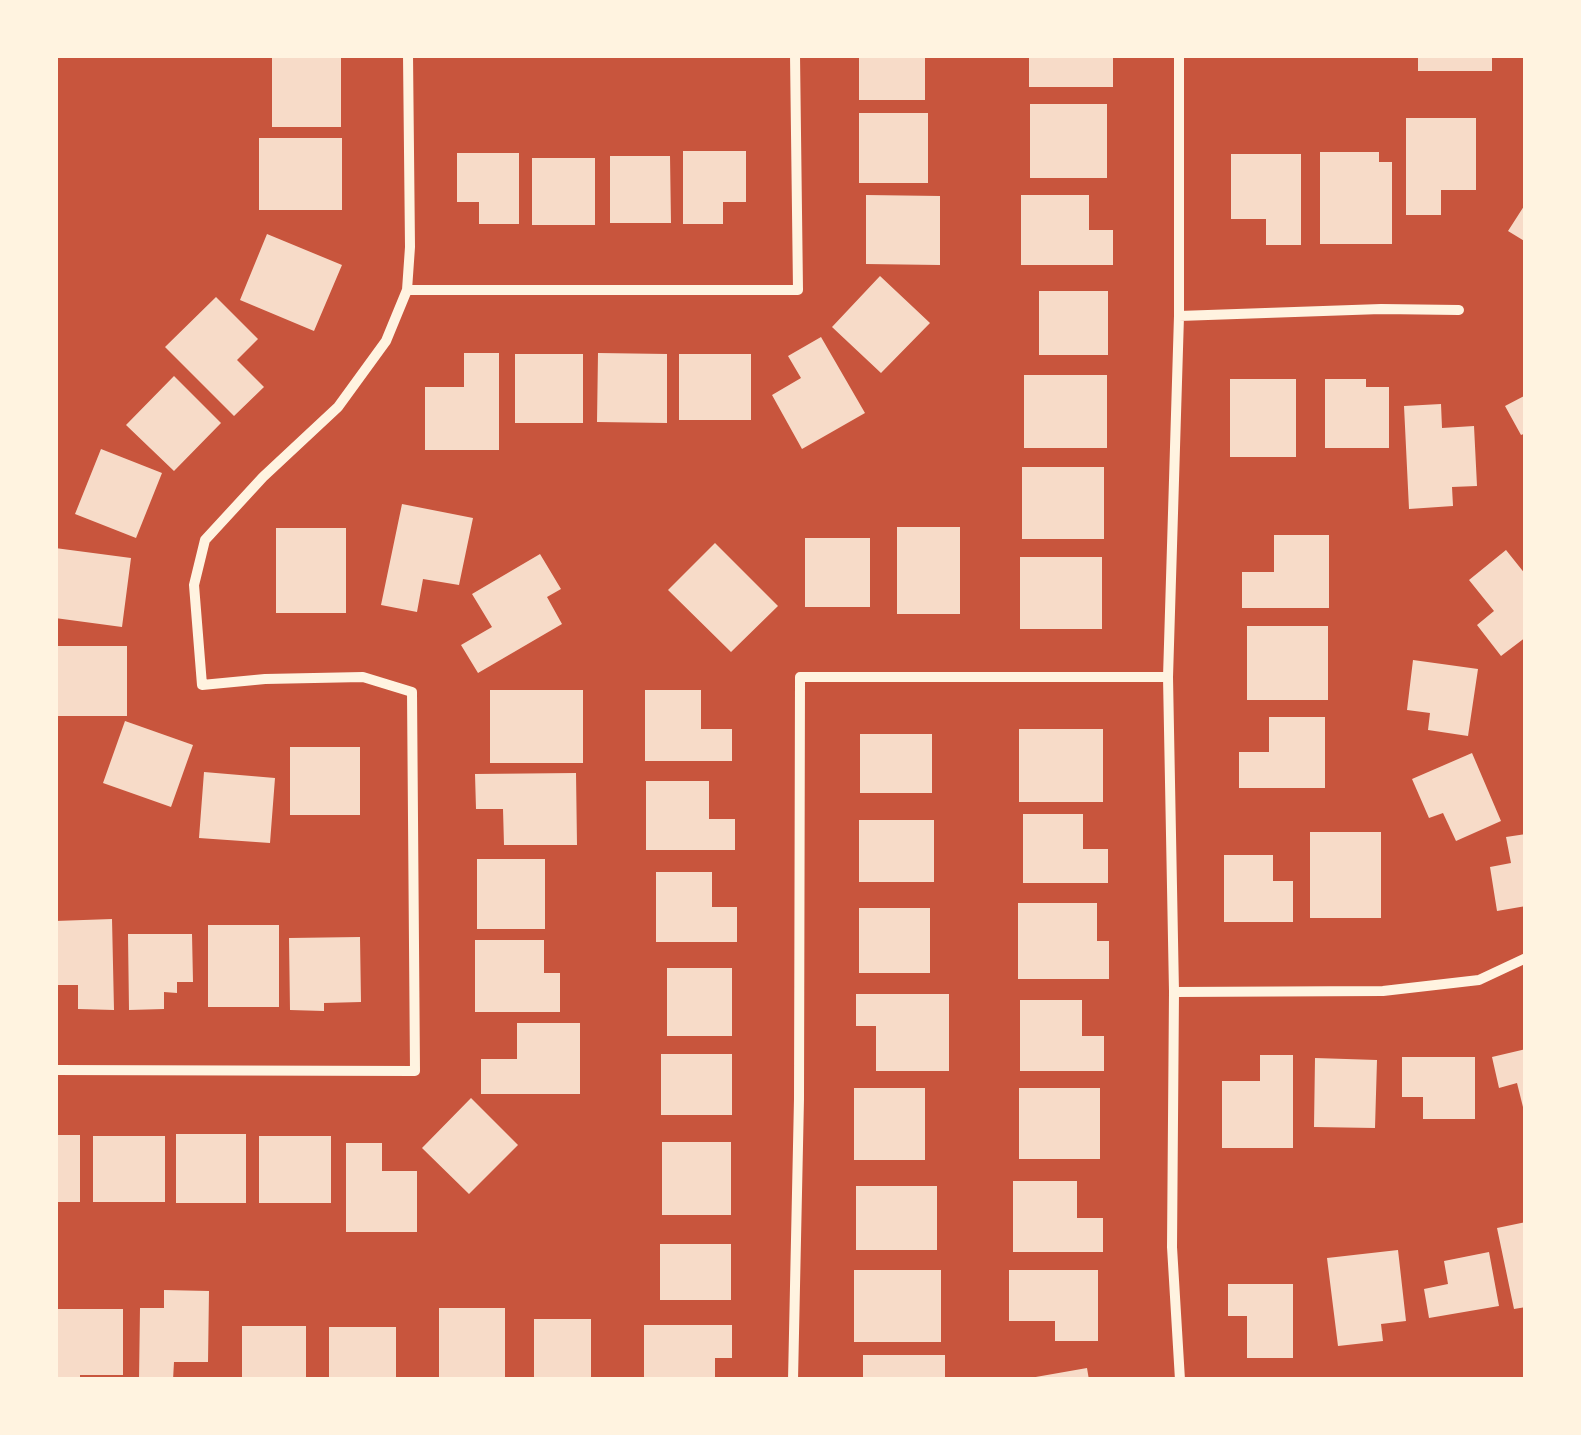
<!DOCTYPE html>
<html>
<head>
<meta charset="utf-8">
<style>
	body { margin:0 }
	#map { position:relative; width:1581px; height:1435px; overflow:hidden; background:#c8553d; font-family:"Fira Sans",sans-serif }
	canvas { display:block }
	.frame { position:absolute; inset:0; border:58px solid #fff3e0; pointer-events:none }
</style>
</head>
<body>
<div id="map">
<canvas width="1581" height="1435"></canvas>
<div class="frame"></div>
</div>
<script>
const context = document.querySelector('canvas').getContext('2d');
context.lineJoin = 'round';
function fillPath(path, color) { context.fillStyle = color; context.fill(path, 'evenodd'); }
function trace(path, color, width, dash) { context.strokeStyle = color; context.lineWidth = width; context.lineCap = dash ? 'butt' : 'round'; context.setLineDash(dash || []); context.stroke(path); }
const building = new Path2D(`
	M859 55H925V100H859Z
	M1029 55H1113V87H1029Z
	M1418 55H1492V71H1418Z
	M272 56H341V127H272Z
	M1030 104H1107V178H1030Z
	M859 113H928V183H859Z
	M1406 118H1476V190H1441V215H1406Z
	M259 138H342V210H259Z
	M683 151H746V202H723V224H683Z
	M1320 152H1379V162H1392V244H1320Z
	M457 153H519V224H479V202H457Z
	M1231 154H1301V245H1266V219H1231Z
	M610 156H670L671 223H610Z
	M532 158H595V225H532Z
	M866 195 940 196V265L866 264Z
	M1021 195H1089V230H1113V265H1021Z
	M1526 203V242L1508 231Z
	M267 234 342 265 314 331 240 300Z
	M880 276 930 323 881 373 832 327Z
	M1039 291H1108V355H1039Z
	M216 297 258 339 237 360 264 387 234 416 165 347Z
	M821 337 865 413 802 449 772 395 801 378 788 356Z
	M464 353H499V450H425V387H464Z
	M598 353 667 354V423L597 422Z
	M515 354H583V423H515Z
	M679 354H751V420H679Z
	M1024 375H1107V448H1024Z
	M174 376 221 423 174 471 126 425Z
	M1230 379H1296V457H1230Z
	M1325 379H1366V387H1389V448H1325Z
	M1526 395V433L1521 435 1505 406Z
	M1441 404 1442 428 1474 426 1477 486 1452 487 1453 506 1409 509 1404 406Z
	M101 449 162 473 136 538 75 514Z
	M1022 467H1104V539H1022Z
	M402 504 473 518 459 585 423 579 417 612 381 605Z
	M897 527H960V614H897Z
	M276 528H346V613H276Z
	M1274 535H1329V608H1242V572H1274Z
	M805 538H870V607H805Z
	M715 543 778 606 731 652 668 590Z
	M55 548 131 558 122 627 55 618Z
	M1506 550 1526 575V637L1501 656 1477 625 1494 611 1469 580Z
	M540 554 561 589 547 597 562 624 478 673 461 645 492 627 472 594Z
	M1020 557H1102V629H1020Z
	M1247 626H1328V700H1247Z
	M55 646H127V716H55Z
	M1413 660 1478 669 1468 736 1428 730 1430 713 1407 710Z
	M490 690H583V763H490Z
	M645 690H701V729H732V761H645Z
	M1269 717H1325V788H1239V752H1269Z
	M125 721 193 745 171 807 103 783Z
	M1019 729H1103V802H1019Z
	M860 734H932V793H860Z
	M290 747H360V815H290Z
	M1472 753 1501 821 1456 841 1443 813 1429 818 1412 779Z
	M204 772 275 778 270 843 199 838Z
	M576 773 577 845H504L503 809H476L475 774Z
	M646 781H709V819H735V850H646Z
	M1023 814H1083V849H1108V883H1023Z
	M859 820H934V882H859Z
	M1310 832H1381V918H1310Z
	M1526 834V906L1497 911 1490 867 1511 863 1506 837Z
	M1224 855H1273V881H1293V922H1224Z
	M477 859H545V929H477Z
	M656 872H712V907H737V942H656Z
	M1018 903H1097V941H1109V979H1018Z
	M859 908H930V973H859Z
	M112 919 114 1010 78 1009V985H55V921Z
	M208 925H279V1007H208Z
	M128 934H192L193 982H177V993L164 992V1009L129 1010Z
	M360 937 361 1002 324 1003V1011L290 1010 289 938Z
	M475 940H544V973H560V1012H475Z
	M667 968H732V1036H667Z
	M856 994H949V1071H876V1026H856Z
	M1020 1000H1082V1036H1104V1071H1020Z
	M517 1023H580V1094H481V1059H517Z
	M1526 1049V1106L1523 1107 1517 1083 1499 1088 1492 1057Z
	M661 1054H732V1115H661Z
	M1260 1055H1293V1148H1222V1081H1260Z
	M1402 1057H1475V1119H1423V1097H1402Z
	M1315 1058 1377 1060 1375 1128 1314 1127Z
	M854 1088H925V1160H854Z
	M1019 1088H1100V1159H1019Z
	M471 1098 518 1145 469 1194 422 1148Z
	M176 1134H246V1203H176Z
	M55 1135H80V1202H55Z
	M93 1136H165V1202H93Z
	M259 1136H331V1203H259Z
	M662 1142H731V1215H662Z
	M346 1143H382V1171H417V1232H346Z
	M1013 1181H1077V1218H1103V1252H1013Z
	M856 1186H937V1250H856Z
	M1526 1222V1307L1514 1309 1497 1228Z
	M660 1244H731V1300H660Z
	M1398 1250 1406 1321 1381 1324 1383 1341 1338 1346 1327 1258Z
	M1489 1252 1499 1306 1429 1318 1424 1289 1448 1284 1444 1261Z
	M854 1270H941V1342H854Z
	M1009 1270H1098V1341H1055V1321H1009Z
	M1228 1284H1293V1358H1247V1316H1228Z
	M164 1290 209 1291 208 1362H174L173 1380H139L140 1308H164Z
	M439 1308H505V1380H439Z
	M55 1309H123V1375H80V1380H55Z
	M534 1319H591V1380H534Z
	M644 1325H732V1358H715V1380H644Z
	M242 1326H306V1380H242Z
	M329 1327H396V1380H329Z
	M863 1355H945V1380H863Z
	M1087 1368 1089 1380H1030V1378Z`);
const minor = new Path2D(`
	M1179 55V316L1168 677 1174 992 1172 1247 1180 1380
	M407 290H798L795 55
	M1179 316 1381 309 1459 310
	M1174 992 1383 991 1479 980 1526 958
	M55 1070 415 1071 412 692 363 677 265 679 202 685 194 585 205 540 263 477 338 407 386 341 407 290 410 247 408 55
	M793 1380 799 1099 800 677H1168`);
fillPath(building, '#f7dbc8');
trace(minor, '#fff3e0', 10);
</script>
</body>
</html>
